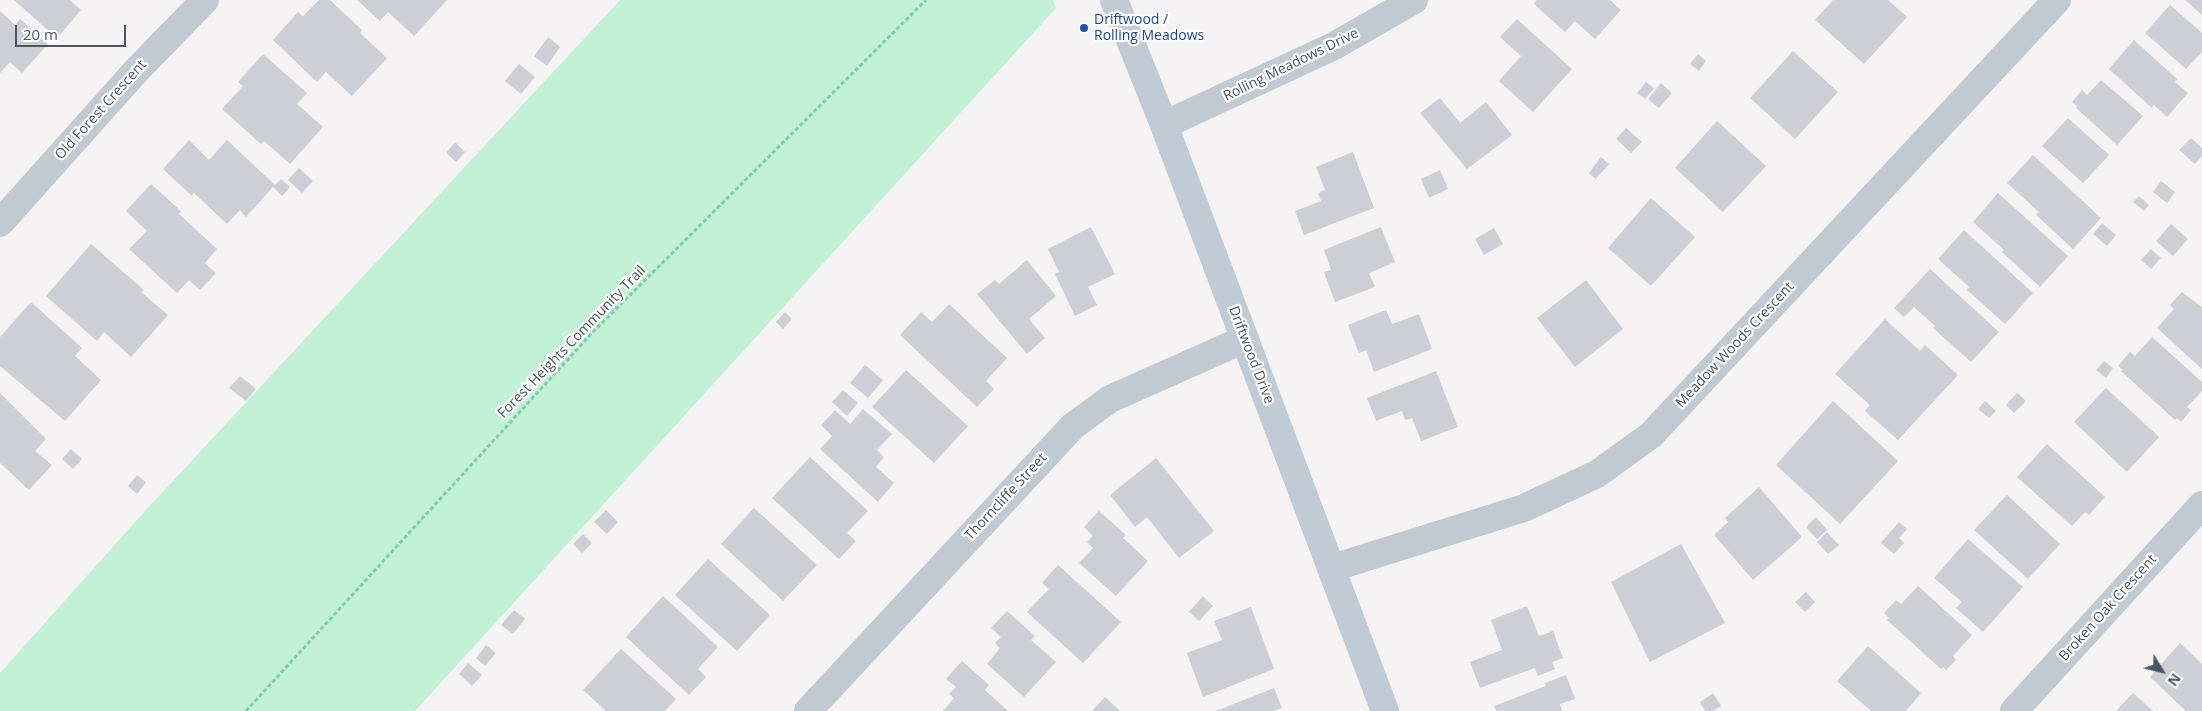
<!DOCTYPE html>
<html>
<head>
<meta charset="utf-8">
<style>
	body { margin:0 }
	#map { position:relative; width:2202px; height:711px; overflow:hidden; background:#f5f3f3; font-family:"Open Sans",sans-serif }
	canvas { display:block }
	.north { position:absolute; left:2137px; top:646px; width:50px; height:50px; -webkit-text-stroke:4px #fff; paint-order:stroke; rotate:126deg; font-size:14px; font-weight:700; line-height:20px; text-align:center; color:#4a5661 }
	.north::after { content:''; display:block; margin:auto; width:18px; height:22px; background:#4a5661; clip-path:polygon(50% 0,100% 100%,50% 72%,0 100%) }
	.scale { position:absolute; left:15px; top:25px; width:111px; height:22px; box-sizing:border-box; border:2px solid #4a5661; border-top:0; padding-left:6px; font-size:15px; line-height:18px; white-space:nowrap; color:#4a5661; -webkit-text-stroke:4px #fff; paint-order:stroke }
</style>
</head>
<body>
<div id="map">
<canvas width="2202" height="711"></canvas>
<div class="north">N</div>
<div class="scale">20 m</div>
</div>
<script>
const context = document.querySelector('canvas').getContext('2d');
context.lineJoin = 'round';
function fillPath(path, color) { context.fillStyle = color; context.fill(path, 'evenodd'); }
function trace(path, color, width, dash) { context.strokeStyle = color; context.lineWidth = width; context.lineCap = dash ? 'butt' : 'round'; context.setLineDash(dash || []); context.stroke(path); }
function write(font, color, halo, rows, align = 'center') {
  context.font = font + ' "Open Sans",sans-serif'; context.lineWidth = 4.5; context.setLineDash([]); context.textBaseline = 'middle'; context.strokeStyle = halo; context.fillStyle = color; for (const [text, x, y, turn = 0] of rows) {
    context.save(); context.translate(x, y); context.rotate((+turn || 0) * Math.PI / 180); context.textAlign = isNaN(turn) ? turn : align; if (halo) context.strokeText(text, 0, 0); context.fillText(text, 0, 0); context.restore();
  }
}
const green = new Path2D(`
	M620 0H1053L1056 8 415 711H0V673L145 511Z`);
const building = new Path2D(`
	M14 0H70L81 10 57 38Z
	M319 0H330L362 30 360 33 387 58 352 96 326 72 317 82 273 40 298 12 303 16Z
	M357 0H447L414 36 388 12 380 21Z
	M1537 0H1610L1621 10 1595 39 1575 21 1565 32 1534 4Z
	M1833 0H1888L1907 17 1864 64 1815 20Z
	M2185 0H2202V15Z
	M2170 5 2202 33V52L2186 69 2145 33Z
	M0 11 15 25 20 19 48 44 22 73 10 62 0 73Z
	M1517 19 1572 69 1533 112 1499 81 1521 56 1500 37Z
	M548 37 560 47 547 66 534 56Z
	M2134 40 2177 79 2175 82 2188 93 2167 117 2154 105 2152 108 2109 69Z
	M1793 51 1838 92 1795 139 1750 98Z
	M263 54 307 93 297 104 323 127 290 164 264 141 261 144 222 109 243 86 238 82Z
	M1698 54 1706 61 1699 71 1690 64Z
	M519 64 535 77 521 94 505 81Z
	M2101 80 2143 116 2117 145 2076 108 2077 106 2072 102 2082 90 2087 95Z
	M1646 82 1654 88 1645 99 1637 93Z
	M1661 83 1672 93 1659 108 1648 99Z
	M1440 98 1460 123 1486 102 1512 135 1467 169 1420 113Z
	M2068 118 2109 155 2083 183 2042 146Z
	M1717 121 1766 166 1723 212 1675 168Z
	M1626 128 1642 142 1631 153 1616 139Z
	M2191 138 2202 148V156L2195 164 2179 150Z
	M189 140 209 160 227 140 275 185 281 179 290 187 282 196 273 187 246 217 240 210 227 224 194 193 192 196 163 169Z
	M455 142 465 152 456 162 446 153Z
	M1353 152 1374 208 1304 235 1295 211 1321 201 1318 193 1325 190 1316 167Z
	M2033 155 2101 218 2073 249 2036 215 2039 212 2007 183Z
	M1601 157 1609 164 1596 179 1589 173Z
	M299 168 313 181 302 193 288 180Z
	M1440 170 1448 189 1429 198 1421 179Z
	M2161 181 2175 192 2167 203 2153 192Z
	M151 184 181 211 179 214 217 249 205 263 216 273 200 290 189 280 177 293 129 249 147 231 126 211Z
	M1998 193 2068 256 2040 287 2002 252 2004 250 1973 222Z
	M2139 196 2149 205 2144 211 2133 202Z
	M1651 198 1695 237 1651 286 1608 248Z
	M2102 223 2116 235 2107 246 2093 234Z
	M2171 224 2188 239 2173 256 2156 241Z
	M1091 227 1115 274 1088 287 1097 305 1075 316 1055 274 1059 272 1048 249Z
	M1381 227 1395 262 1369 273 1375 287 1335 302 1324 272 1331 270 1324 250Z
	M1494 228 1503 244 1484 255 1475 239Z
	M1964 230 2033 293 2005 324 1967 290 1969 287 1938 259Z
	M91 244 144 290 141 292 168 315 131 357 104 332 97 341 46 296Z
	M2151 249 2161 258 2151 269 2141 260Z
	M1027 260 1056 296 1029 319 1045 338 1027 354 977 294 995 280 999 284Z
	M1930 269 1999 332 1971 362 1933 328 1935 326 1914 307 1904 317 1894 308Z
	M1586 280 1623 329 1575 367 1537 318Z
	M2182 292 2202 307V369L2157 328 2174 309 2170 305Z
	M31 302 82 348 75 356 101 380 65 421 0 366V337Z
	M949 304 1007 358 986 381 994 389 977 407 900 335 921 312 932 322Z
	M1386 310 1392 324 1419 314 1432 349 1374 372 1366 350 1359 353 1348 325Z
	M785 312 792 319 783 329 776 322Z
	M1885 319 1920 351 1925 345 1958 375 1898 440 1865 411 1870 405 1835 374Z
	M2152 337 2202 382V391L2187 407 2191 410 2181 422 2177 418 2175 420 2121 371 2123 370 2118 366 2130 352 2135 356Z
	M2104 361 2113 368 2106 378 2096 370Z
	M865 365 883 380 868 398 850 383Z
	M906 370 968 426 934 463 872 407Z
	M1436 371 1458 427 1421 441 1412 418 1405 420 1402 411 1376 421 1367 398Z
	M240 376 256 389 246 401 229 388Z
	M2106 388 2159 437 2127 472 2074 422Z
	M843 390 858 403 847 416 832 402Z
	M0 393 46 439 35 451 52 465 29 490 0 463Z
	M2017 393 2026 401 2014 413 2006 405Z
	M1833 401 1898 461 1840 524 1776 465Z
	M1985 401 1996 411 1989 418 1978 409Z
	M863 409 892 434 877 450 884 457 876 467 894 483 878 502 820 449 832 436 821 425 835 410 850 424Z
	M2047 444 2105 497 2089 515 2085 512 2072 526 2017 477Z
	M71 449 82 459 73 469 62 459Z
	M810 457 868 511 847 533 856 541 839 559 772 498Z
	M1156 458 1214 531 1179 558 1147 517 1135 527 1110 495Z
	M137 475 146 482 137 494 128 486Z
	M1759 487 1802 537 1753 580 1714 535 1728 522 1725 518Z
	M2007 495 2060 544 2028 579 1974 530Z
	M754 508 817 565 783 601 721 544Z
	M606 510 618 522 607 534 594 522Z
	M1099 511 1126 535 1123 538 1148 561 1116 596 1079 563 1093 548 1087 542 1093 536 1084 527Z
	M1816 517 1827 530 1817 539 1806 527Z
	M1899 522 1907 529 1899 538 1904 543 1894 554 1881 543Z
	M1827 532 1839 545 1828 554 1817 542Z
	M583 534 592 543 582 553 573 544Z
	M1968 539 2023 587 1983 632 1956 608 1962 602 1934 578Z
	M1681 544 1725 623 1650 662 1611 582Z
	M708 559 770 615 737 651 675 595Z
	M1058 565 1121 622 1083 663 1027 612 1049 589 1042 583Z
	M1918 586 1972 635 1953 656 1956 660 1946 670 1943 667 1941 669 1887 620 1889 618 1884 613 1896 600 1901 604Z
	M1806 592 1815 602 1805 612 1795 602Z
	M663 596 718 647 698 669 706 677 689 695 626 637Z
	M1203 596 1213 606 1199 621 1189 612Z
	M1527 606 1539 636 1553 631 1563 658 1552 662 1555 669 1538 676 1535 668 1480 688 1470 662 1502 650 1491 620Z
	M1251 607 1274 669 1203 697 1187 653 1222 640 1214 621Z
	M514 610 525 619 513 634 501 625Z
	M1007 611 1035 636 1031 640 1056 662 1024 697 987 664 1000 648 995 643 1001 637 991 628Z
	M2180 643 2202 664V711H2186L2150 677Z
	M486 645 496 653 485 666 476 658Z
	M1868 646 1921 693 1906 711H1871L1837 681Z
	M621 649 676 699 665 711H606L583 690Z
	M962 661 989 685 985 690 1008 711H943L954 698 949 694 956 687 946 679Z
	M468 663 482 675 472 686 459 674Z
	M1566 675 1575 699 1560 704 1562 711H1496L1494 706 1546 686 1545 683Z
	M1274 688 1282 708 1274 711H1216Z
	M1713 693 1721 706 1713 711H1705L1700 702Z
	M2133 693 2153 711H2116Z
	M1105 697 1120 711H1092Z`);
const path = new Path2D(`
	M246 711 593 332 926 0`);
const street = new Path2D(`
	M1164 125 1334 46 1414 0
	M0 223 136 71 205 0
	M1332 568 1524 508 1597 474 1651 435 2057 0
	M808 711 1073 426 1110 399 1245 339
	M2014 711 2202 505`);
const secondary = new Path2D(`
	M1114 0 1164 125 1385 711`);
const markers = [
	[1084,28,5,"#1a4fb4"]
];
const transitNames = [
	["Driftwood /",1094,20],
	["Rolling Meadows",1094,36]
];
const streetNames = [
	["Rolling Meadows Drive",1291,65,-26],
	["Old Forest Crescent",101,110,-48],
	["Forest Heights Community Trail",572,342,-46],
	["Meadow Woods Crescent",1735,345,-47],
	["Driftwood Drive",1251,355,69],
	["Thorncliffe Street",1006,497,-47],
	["Broken Oak Crescent",2108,608,-48]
];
fillPath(green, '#c3f1d5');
fillPath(building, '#cdcfd5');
trace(path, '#7ad0a6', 3, [4, 2.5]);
trace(street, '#c1cad2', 28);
trace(secondary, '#c1cbd6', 28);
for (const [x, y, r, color] of markers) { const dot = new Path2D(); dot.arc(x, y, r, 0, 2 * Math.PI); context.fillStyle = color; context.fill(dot); trace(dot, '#fff', 2); }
write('14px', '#164399', '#fff', transitNames, 'left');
write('14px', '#4a5661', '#fff', streetNames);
</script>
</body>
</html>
